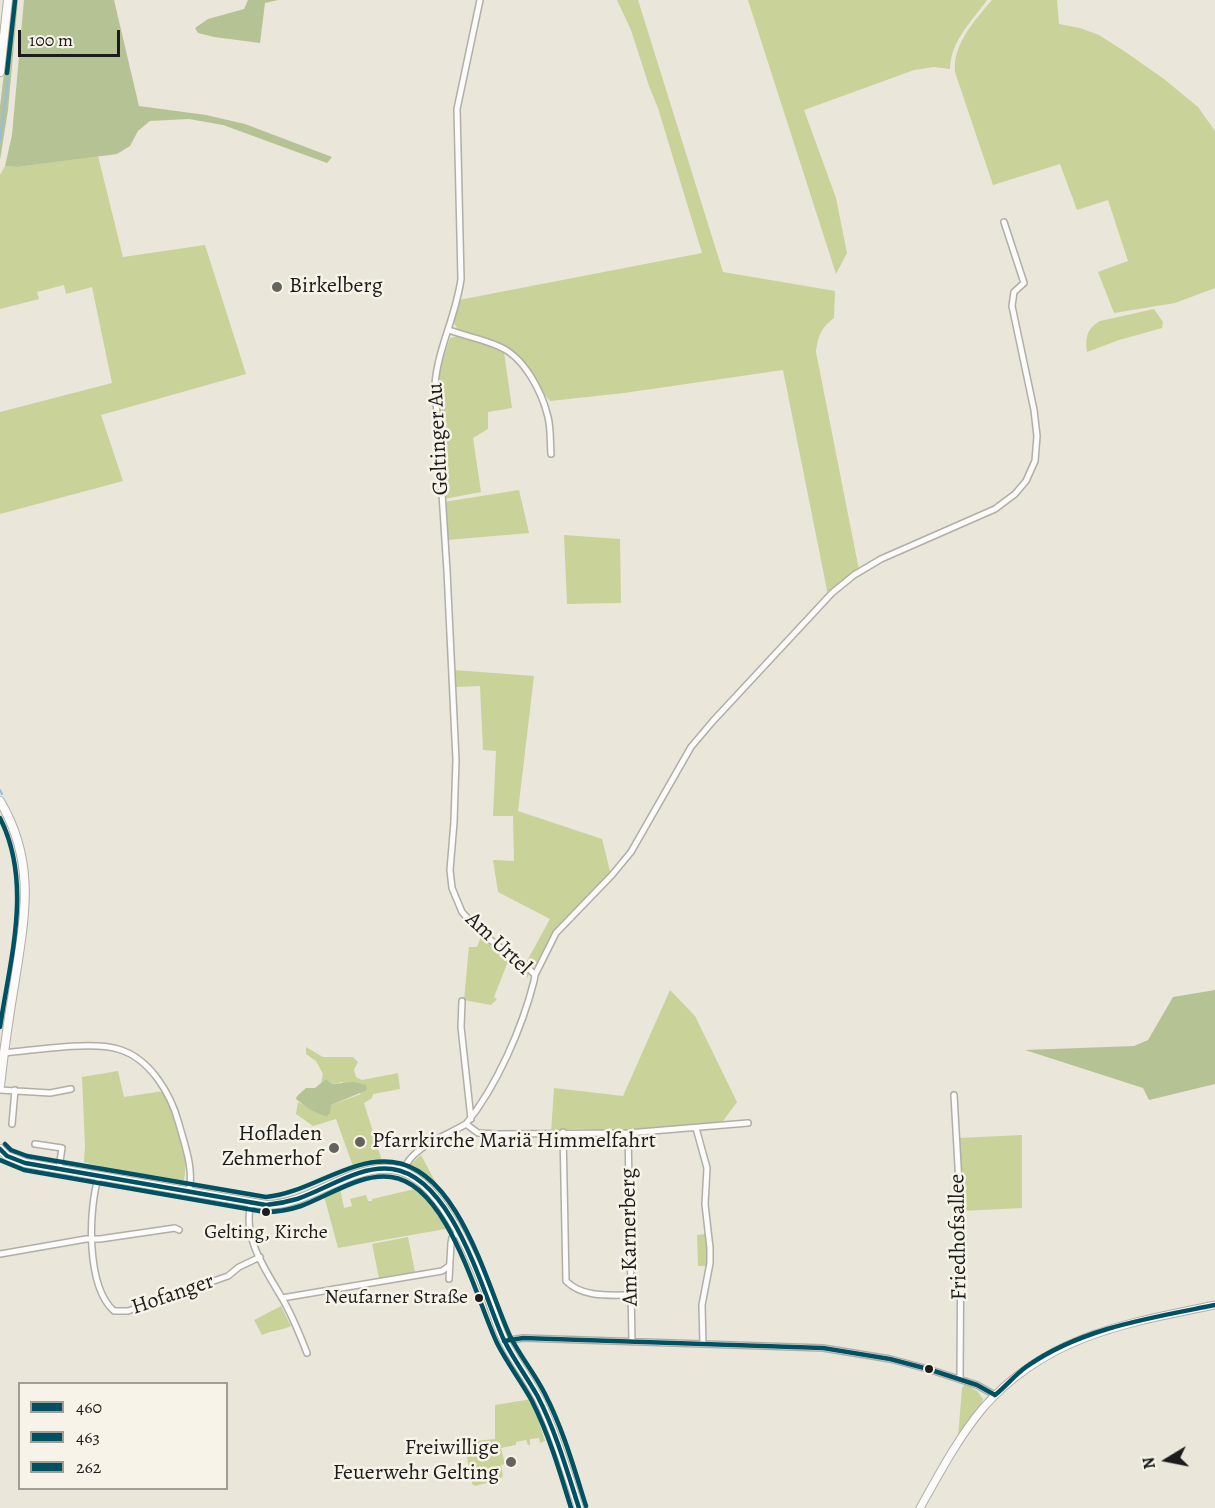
<!DOCTYPE html>
<html>
<head>
<meta charset="utf-8">
<style>
	body { margin:0 }
	#map { position:relative; width:1215px; height:1508px; overflow:hidden; background:#eae6da; font-family:Alegreya,serif }
	canvas { display:block }
	.legend { position:absolute; left:18px; top:1382px; width:210px; height:108px; box-sizing:border-box; background:#f7f3e8; border:2px solid #9f9d96; margin:0; padding:8px 10px; list-style:none; font-size:18px; color:#1c1c1c }
	.legend li { display:flex; align-items:center; gap:12px; height:30px }
	.legend b { width:30px; border:2px solid #9f9d96 }
	.north { position:absolute; left:1137px; top:1430px; width:60px; height:60px; -webkit-text-stroke:4px #f7f3e8; paint-order:stroke; rotate:260deg; font-size:16px; font-weight:700; line-height:24px; text-align:center; color:#1c1c1c }
	.north::after { content:''; display:block; margin:auto; width:21px; height:27px; background:#1c1c1c; clip-path:polygon(50% 0,100% 100%,50% 72%,0 100%) }
	.scale { position:absolute; left:18px; top:30px; width:102px; height:27px; box-sizing:border-box; border:3px solid #1c1c1c; border-top:0; padding-left:8px; font-size:18px; line-height:21px; white-space:nowrap; color:#1c1c1c; -webkit-text-stroke:4px #f7f3e8; paint-order:stroke }
</style>
</head>
<body>
<div id="map">
<canvas width="1215" height="1508"></canvas>
<ul class="legend">
<li><b style="height:8px;background:#005262"></b>460</li>
<li><b style="height:8px;background:#005262"></b>463</li>
<li><b style="height:8px;background:#005262"></b>262</li>
</ul>
<div class="north">N</div>
<div class="scale">100 m</div>
</div>
<script>
const context = document.querySelector('canvas').getContext('2d');
context.lineJoin = 'round';
function fillPath(path, color) { context.fillStyle = color; context.fill(path, 'evenodd'); }
function trace(path, color, width, dash) { context.strokeStyle = color; context.lineWidth = width; context.lineCap = dash ? 'butt' : 'round'; context.setLineDash(dash || []); context.stroke(path); }
function write(font, color, halo, rows, align = 'center') {
  context.font = font + ' Alegreya,serif'; context.lineWidth = 5; context.setLineDash([]); context.textBaseline = 'middle'; context.strokeStyle = halo; context.fillStyle = color; for (const [text, x, y, turn = 0] of rows) {
    context.save(); context.translate(x, y); context.rotate((+turn || 0) * Math.PI / 180); context.textAlign = isNaN(turn) ? turn : align; if (halo) context.strokeText(text, 0, 0); context.fillText(text, 0, 0); context.restore();
  }
}
const green = new Path2D(`
	M617 0H638L723 272 835 291 834 318C821 328 818 336 816 352L859 570 828 595 783 370 624 393 550 401C535 386 528 361 508 349 492 340 462 342 454 323L459 300 702 253 658 108 649 86 631 30Z
	M748 0H987C972 21 950 42 950 69L934 67 914 70 804 110 836 198 847 253 836 274Z
	M992 0H1057L1059 24 1080 28 1099 35 1124 51 1164 79 1198 107 1215 131V288L1175 303 1114 313 1098 272 1128 261 1108 200 1077 210 1060 164 993 185 955 72C952 45 975 20 992 0Z
	M98 156 123 257 205 245 246 374 101 415 123 481 0 514V412L112 383 92 287 66 294 64 285 37 292 39 299 0 309V175L5 166 17 167Z
	M1154 309 1163 322 1162 328 1119 340 1087 352C1085 337 1087 329 1100 321Z
	M458 336 499 348 504 352 512 408 488 412V429L473 438 481 492 444 499 437 376 450 338Z
	M519 490 529 533 447 540 444 502Z
	M564 535 620 539 621 603 567 604Z
	M454 670 534 676 518 811 602 839 611 875 553 933 537 966 531 965 527 961 550 919 498 892 493 860 514 861 513 816H493L496 751 483 750 480 686 456 687Z
	M481 937 524 968 529 975 527 978V974L520 969 507 964 494 997 497 999 491 1005 464 1000 469 947H477Z
	M670 990 695 1016 737 1102 723 1121C693 1126 661 1131 630 1131 603 1132 576 1124 551 1133L554 1088 623 1096Z
	M306 1047 323 1057H353L358 1062 354 1070 356 1077 362 1080 398 1073 400 1089 373 1094 372 1098 364 1103 382 1161 353 1166 336 1119 313 1126 296 1114 298 1102 326 1117 331 1105 361 1094 342 1082 332 1084 326 1079 321 1083 323 1074 316 1061 306 1054Z
	M118 1071 124 1097 164 1091C175 1117 190 1152 184 1180L180 1183 138 1176 84 1162 85 1146 82 1077Z
	M1022 1135V1208L961 1211 958 1138Z
	M421 1155 436 1183 433 1185 412 1168 411 1164Z
	M340 1188 344 1208 352 1206 350 1199 366 1195 368 1201H372V1199L419 1188 430 1199 451 1228 338 1248 324 1196Z
	M705 1234C707 1245 710 1255 706 1266H698L697 1235Z
	M408 1237 415 1272 379 1278 372 1244Z
	M281 1306 291 1326C281 1331 272 1330 262 1335L254 1320Z
	M965 1384 977 1391 983 1399 981 1407 958 1437 962 1388Z
	M532 1399 545 1441 540 1443 539 1438 530 1439V1445H528L526 1440 516 1442V1445L501 1448 505 1464 501 1465 503 1476 499 1480 475 1486 472 1484 464 1442 495 1439V1405Z`);
const forest = new Path2D(`
	M13 0H18L8 110 0 160V106Z
	M24 0H114L139 106 206 115 245 124 332 157 327 163 223 125 189 119 150 121 138 131 130 146 117 154 17 167 5 166 12 135Z
	M248 0H278L265 3 260 43 214 37 198 33 195 28 208 19 244 9Z
	M1215 990V1084L1149 1100 1143 1088 1025 1050 1134 1046 1148 1040 1173 997Z
	M326 1079 332 1084 354 1082 366 1085 367 1090 331 1105 330 1113 326 1117 309 1109 296 1099 297 1096 306 1088H315Z`);
const stream = new Path2D(`
	M0 140 8 79
	M0 790 2 794`);
const minor = new Path2D(`
	M449 330C465 336 483 339 498 346 524 356 542 392 548 417 551 429 550 442 551 454
	M535 975 556 933 612 875 631 852 691 747 713 721 832 593 854 575 881 559 995 509 1015 494 1026 481 1035 461 1037 436 1034 410 1012 306 1014 292 1024 283 1004 222
	M462 1001 461 1027 471 1119
	M4 1053C33 1050 92 1041 118 1049 150 1058 171 1094 179 1124 185 1146 194 1169 189 1191
	M0 1090 50 1093 71 1089
	M954 1095 961 1219 960 1379
	M12 1124 15 1090
	M466 1124 478 1133 497 1134 628 1133 748 1123
	M696 1128 707 1168 705 1204 710 1248V1263L702 1305 703 1344
	M563 1132 566 1281C583 1298 610 1295 632 1295
	M628 1133 632 1342
	M35 1144 62 1148 59 1168
	M403 1172C410 1147 446 1136 466 1124 497 1086 522 1028 534 981L535 975 530 970 480 932 462 912 452 888 450 870 454 822 456 760 447 571 435 384C438 348 456 316 461 279L457 109 480 0
	M99 1175C88 1209 86 1286 114 1311H128L228 1276 239 1267 260 1257
	M251 1203C242 1237 265 1269 282 1298 292 1315 300 1335 307 1353
	M0 1254 86 1239H100L175 1228 179 1230
	M449 1279 451 1243 452 1238 458 1232
	M282 1298 442 1271 449 1266
	M504 1341 523 1338 823 1348 890 1359 928 1369 977 1385 995 1395`);
const tertiary = new Path2D(`
	M920 1508C939 1474 958 1438 983 1408 1046 1336 1126 1323 1215 1305`);
const secondary = new Path2D(`
	M0 72 8 0
	M0 801C36 862 25 914 15 980 9 1015 4 1050 0 1086
	M0 1149 7 1156 25 1163 266 1205C310 1205 349 1165 392 1169 436 1173 470 1251 484 1287 492 1305 496 1324 505 1342 516 1364 532 1383 542 1405 557 1438 568 1474 579 1508`);
const bus1 = new Path2D(`
	M0 1149 7 1156 25 1163 266 1205C277 1204 287 1202 297 1199 327 1189 359 1165 392 1169 453 1177 482 1291 503 1338 513 1359 527 1377 538 1397 556 1432 567 1471 579 1508
	M504 1341 523 1338 823 1348 890 1359 928 1369 977 1385 995 1395
	M995 1395C1006 1386 1015 1375 1026 1367 1081 1328 1150 1318 1215 1305`);
const bus2 = new Path2D(`
	M7 73 15 1
	M0 818C33 883 10 959 0 1027
	M0 1160 24 1170 265 1212C278 1212 289 1210 301 1206 329 1196 360 1173 391 1177 448 1184 476 1299 497 1343 507 1363 521 1381 532 1401 549 1435 560 1472 571 1508`);
const bus3 = new Path2D(`
	M5 1144 11 1150 27 1156 266 1197C309 1193 350 1157 392 1162 459 1169 487 1286 510 1336 520 1356 535 1374 545 1394 563 1429 574 1468 586 1506`);
const markers = [
	[277,287,6,"#64635e"],
	[360,1142,6,"#64635e"],
	[334,1148,6,"#64635e"],
	[266,1212,5,"#1c1c1c"],
	[479,1298,5,"#1c1c1c"],
	[929,1369,5,"#1c1c1c"],
	[511,1462,6,"#64635e"]
];
const busNames = [
	["Gelting, Kirche",266,1233],
	["Neufarner Straße",468,1298,"right"]
];
const poiNames = [
	["Birkelberg",289,287],
	["Hofladen",322,1135,"right"],
	["Zehmerhof",322,1160,"right"],
	["Pfarrkirche Mariä Himmelfahrt",372,1142],
	["Freiwillige",499,1449,"right"],
	["Feuerwehr Gelting",499,1474,"right"]
];
const streetNames = [
	["Geltinger Au",439,439,-93],
	["Am Urtel",498,944,43],
	["Am Karnerberg",630,1237,-91],
	["Friedhofsallee",959,1237,-91],
	["Hofanger",173,1295,-19]
];
fillPath(green, '#c9d299');
fillPath(forest, '#b5c394');
trace(stream, '#92bfdf', 2);
trace(minor, '#b0aea7', 8);
trace(tertiary, '#b0aea7', 9);
trace(secondary, '#b0aea7', 10);
trace(minor, '#fcfbf9', 5);
trace(tertiary, '#fcfbf9', 7);
trace(secondary, '#fcfbf9', 8);
trace(bus1, '#005262', 4.5);
trace(bus2, '#005262', 4.5);
trace(bus3, '#005262', 4.5);
for (const [x, y, r, color] of markers) { const dot = new Path2D(); dot.arc(x, y, r, 0, 2 * Math.PI); context.fillStyle = color; context.fill(dot); trace(dot, '#f7f3e8', 2); }
write('20px', '#1c1c1c', '#f7f3e8', busNames);
write('22px', '#1c1c1c', '#f7f3e8', poiNames, 'left');
write('22px', '#1c1c1c', '#f7f3e8', streetNames);
</script>
</body>
</html>
